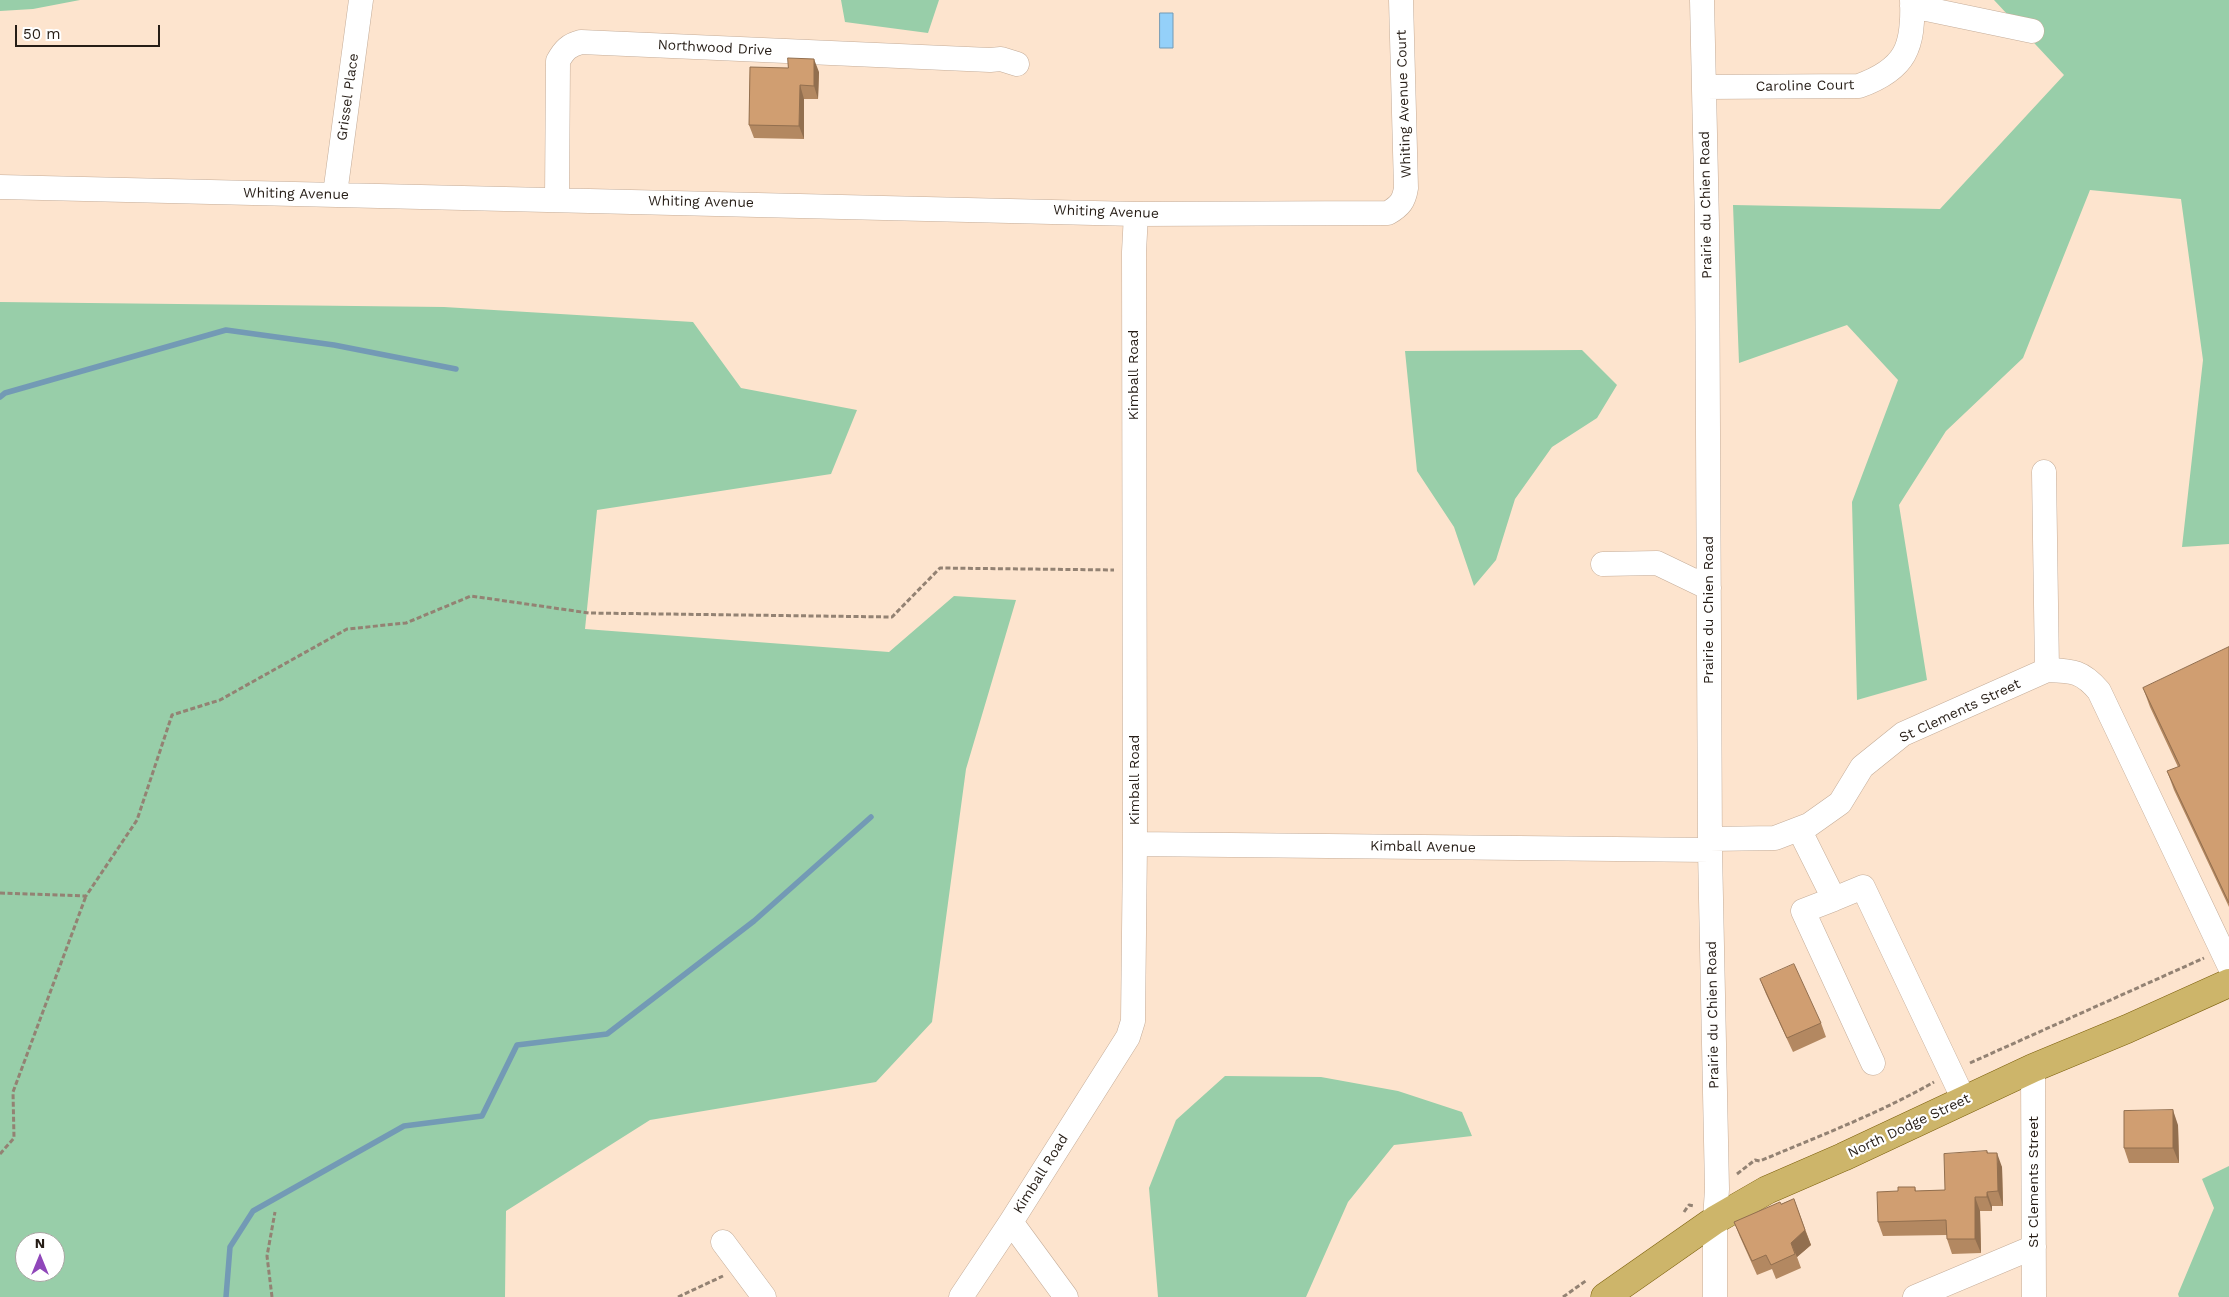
<!DOCTYPE html>
<html>
<head>
<meta charset="utf-8">
<style>
	body { margin:0 }
	#map { position:relative; width:2229px; height:1297px; overflow:hidden; background:#fde4ce; font-family:"Work Sans",sans-serif }
	canvas { display:block }
	.north { position:absolute; left:15px; top:1232px; width:50px; height:50px; box-sizing:border-box; background:#fff; border:1px solid #a8a5a2; border-radius:50%; rotate:0deg; font-size:14px; font-weight:700; line-height:20px; text-align:center; color:#261d16 }
	.north::after { content:''; display:block; margin:auto; width:18px; height:22px; background:#9047ba; clip-path:polygon(50% 0,100% 100%,50% 72%,0 100%) }
	.scale { position:absolute; left:15px; top:25px; width:145px; height:22px; box-sizing:border-box; border:2px solid #261d16; border-top:0; padding-left:6px; font-size:15px; line-height:18px; white-space:nowrap; color:#261d16; -webkit-text-stroke:4px #fff; paint-order:stroke }
</style>
</head>
<body>
<div id="map">
<canvas width="2229" height="1297"></canvas>
<div class="north">N</div>
<div class="scale">50 m</div>
</div>
<script>
const context = document.querySelector('canvas').getContext('2d');
context.lineJoin = 'round';
function fillPath(path, color) { context.fillStyle = color; context.fill(path, 'evenodd'); }
function trace(path, color, width, dash) { context.strokeStyle = color; context.lineWidth = width; context.lineCap = dash ? 'butt' : 'round'; context.setLineDash(dash || []); context.stroke(path); }
function write(font, color, halo, rows, align = 'center') {
  context.font = font + ' "Work Sans",sans-serif'; context.lineWidth = 4.5; context.setLineDash([]); context.textBaseline = 'middle'; context.strokeStyle = halo; context.fillStyle = color; for (const [text, x, y, turn = 0] of rows) {
    context.save(); context.translate(x, y); context.rotate((+turn || 0) * Math.PI / 180); context.textAlign = isNaN(turn) ? turn : align; if (halo) context.strokeText(text, 0, 0); context.fillText(text, 0, 0); context.restore();
  }
}
const green = new Path2D(`
	M0 0H80L33 9 0 11Z
	M841 0H939L928 33 845 22Z
	M1994 0H2229V544L2182 547 2203 360 2181 199 2090 190 2023 358 1946 431 1899 505 1927 680 1857 700 1852 502 1898 380 1847 325 1739 363 1733 205 1940 209 2064 75Z
	M0 302 444 307 693 322 741 388 857 410 831 474 597 510 585 629 889 652 954 596 1016 600 966 769 932 1022 876 1082 650 1120 506 1211 505 1297H0ZM25 1242H55V1272H25Z
	M1582 350 1617 385 1597 418 1552 447 1515 499 1496 560 1474 586 1454 527 1417 471 1405 351Z
	M1225 1076 1321 1077 1398 1091 1462 1112 1472 1136 1394 1145 1348 1202 1306 1297H1158L1149 1188 1176 1120Z
	M2229 1166V1297H2179L2178 1294 2214 1208 2202 1179Z`);
const water = new Path2D(`
	M1160 13H1173V48H1160Z`);
const stream = new Path2D(`
	M0 397 5 393 226 330 334 345 456 369
	M226 1297 230 1247 253 1211 404 1126 482 1116 517 1045 607 1034 754 921 871 817`);
const path = new Path2D(`
	M0 893 86 896 137 820 172 715 220 700 347 629 406 623 471 596 589 613 892 617 940 568 1114 570
	M1970 1063 2204 958
	M0 1154 14 1138 13 1092 86 896
	M1737 1174 1755 1160 1760 1161C1819 1136 1878 1114 1934 1082
	M1684 1212 1689 1205 1694 1206
	M272 1297 267 1256 275 1212
	M678 1297 723 1276
	M1563 1297 1587 1280`);
const minor = new Path2D(`
	M1702 0 1707 223 1710 850 1717 1189 1715 1220V1297
	M1912 6 2032 31
	M1704 87 1859 86C1906 69 1914 47 1912 0
	M0 187 1136 214 1388 213C1400 206 1404 201 1406 188L1401 0
	M335 194 361 0
	M557 199 558 61C564 50 569 45 581 42L990 60 1001 59 1017 64
	M1603 564 1657 563 1709 588
	M2047 670C2073 671 2082 671 2099 691L2229 965
	M1799 829 1834 899 1863 887 1964 1100
	M1710 839 1775 838 1809 825 1840 803 1862 767 1903 734 2047 670 2044 472
	M1135 844 1710 850
	M1834 899 1803 911 1873 1063
	M2033 1068 2034 1297
	M1011 1222 1066 1297
	M723 1242 764 1297
	M961 1297 1011 1222 1128 1037 1133 1021 1135 844 1134 252 1136 214
	M1915 1297 2034 1247`);
const major = new Path2D(`
	M1605 1297 1715 1220 1767 1190 1843 1157 2033 1068 2127 1029 2229 983`);
const wall = new Path2D(`
	M750 67 819 72 818 99H804V139L754 138 749 125Z
	M2229 647V907L2174 790 2167 771 2178 767 2150 707 2143 688Z
	M1760 979 1821 1023 1826 1037 1793 1052 1766 994Z
	M2178 1125 2179 1163H2129L2124 1148Z
	M1987 1151 1988 1153 2002 1167 2003 1206H1992V1211H1980L1981 1253 1952 1254 1947 1239V1235L1883 1236 1878 1222 1898 1191 1915 1187 1916 1191 1945 1190Z
	M1794 1199 1811 1245 1797 1257 1801 1268 1776 1279 1772 1269 1757 1275 1740 1237 1734 1222Z`);
const shadedWall = new Path2D(`
	M814 59 819 72 818 99 814 86Z
	M800 85 804 99V139L799 126Z
	M2173 1110 2178 1125 2179 1163 2173 1148Z
	M1997 1153 2002 1167 2003 1206 1998 1191Z
	M1987 1192 1992 1206V1211L1987 1197Z
	M1975 1197 1980 1211 1981 1253 1975 1239Z
	M1805 1230 1811 1245 1797 1257 1791 1243Z`);
const building = new Path2D(`
	M788 58 814 59V86L800 85 799 126 749 125 750 67 788 68Z
	M2229 647V903L2167 771 2180 766 2143 688Z
	M1794 964 1821 1023 1787 1038 1760 979Z
	M2173 1110V1148H2124V1111Z
	M1987 1151V1153H1997L1998 1191 1987 1192V1197H1975V1239H1947L1946 1220 1878 1222 1877 1192 1898 1191V1187H1915V1191L1945 1190 1944 1154Z
	M1794 1199 1805 1230 1791 1243 1795 1254 1771 1265 1766 1255 1752 1261 1734 1222 1780 1202 1781 1204Z`);
const streetNames = [
	["Northwood Drive",715,48,3],
	["Caroline Court",1805,86,-1],
	["Grissel Place",348,97,-82],
	["Whiting Avenue Court",1404,104,-92],
	["Whiting Avenue",296,194,1],
	["Whiting Avenue",701,202,1],
	["Prairie du Chien Road",1706,205,-91],
	["Whiting Avenue",1106,212,2],
	["Kimball Road",1134,375,-90],
	["Prairie du Chien Road",1709,610,-90],
	["St Clements Street",1960,711,-25],
	["Kimball Road",1135,780,-90],
	["Kimball Avenue",1423,847,1],
	["Prairie du Chien Road",1713,1015,-91],
	["North Dodge Street",1909,1126,-25],
	["Kimball Road",1041,1174,-58],
	["St Clements Street",2034,1182,-90]
];
fillPath(green, '#98cea9');
fillPath(water, '#94d0f9');
trace(water, '#739ab5', 1);
trace(stream, '#739ab5', 5.5);
trace(minor, '#c4ac98', 25);
trace(major, '#7c600c', 29);
trace(path, '#938273', 3, [5, 2.5]);
trace(minor, '#fff', 24);
trace(major, '#cdb56a', 28);
fillPath(wall, '#b38861');
fillPath(shadedWall, '#926f4f');
fillPath(building, '#d09e71');
trace(building, '#926f4f', 1);
write('14px', '#261d16', '#fff', streetNames);
</script>
</body>
</html>
